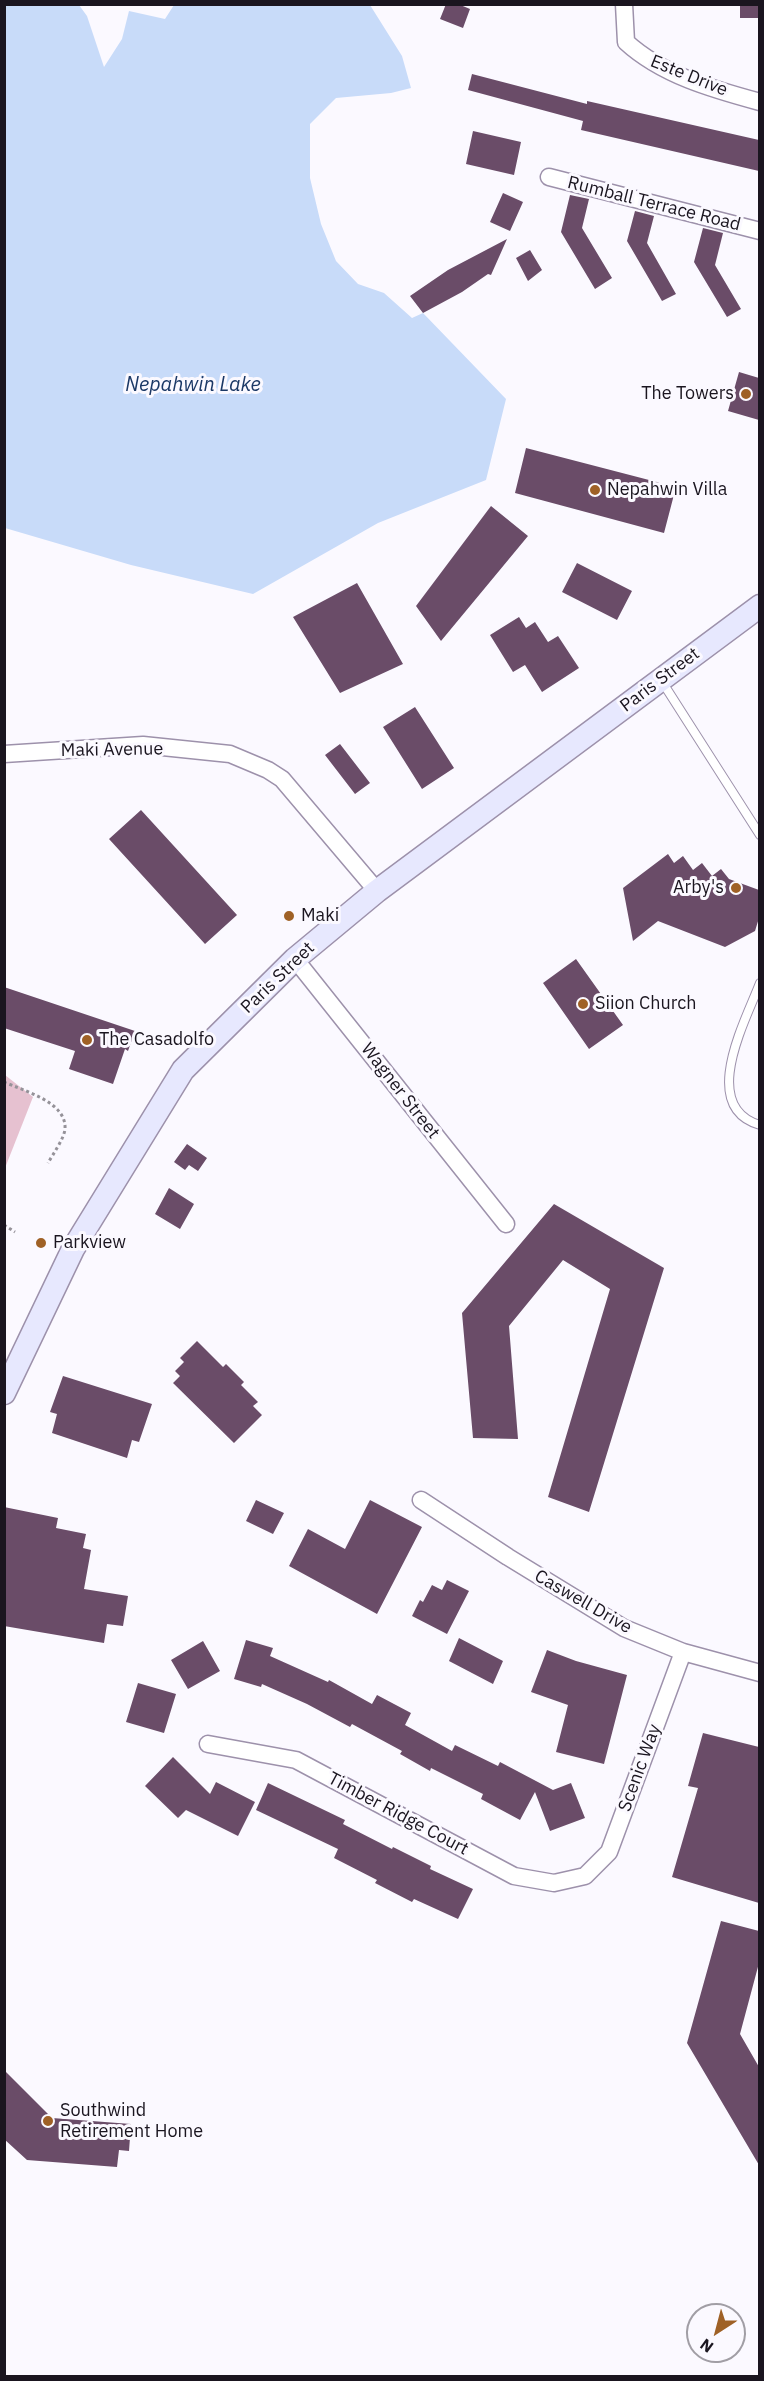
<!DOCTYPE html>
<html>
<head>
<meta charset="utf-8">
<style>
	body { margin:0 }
	#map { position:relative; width:764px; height:2381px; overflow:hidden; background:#fbf9ff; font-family:"IBM Plex Sans",sans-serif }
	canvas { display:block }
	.frame { position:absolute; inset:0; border:6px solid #1a151f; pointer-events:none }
	.north { position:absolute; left:686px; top:2303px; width:60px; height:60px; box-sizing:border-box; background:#fbf9ff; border:2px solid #a19ea5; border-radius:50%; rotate:216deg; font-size:16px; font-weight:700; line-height:24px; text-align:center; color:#1a151f }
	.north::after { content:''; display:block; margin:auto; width:21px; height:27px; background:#9f6126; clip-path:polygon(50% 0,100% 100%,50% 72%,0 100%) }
</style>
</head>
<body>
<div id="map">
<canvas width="764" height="2381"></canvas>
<div class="frame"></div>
<div class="north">N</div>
</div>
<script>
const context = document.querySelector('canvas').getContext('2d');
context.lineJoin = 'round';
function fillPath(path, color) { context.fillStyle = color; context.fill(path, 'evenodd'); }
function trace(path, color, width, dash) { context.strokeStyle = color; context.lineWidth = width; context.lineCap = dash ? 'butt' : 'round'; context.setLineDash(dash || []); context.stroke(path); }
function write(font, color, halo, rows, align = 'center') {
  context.font = font + ' "IBM Plex Sans",sans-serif'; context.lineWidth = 6; context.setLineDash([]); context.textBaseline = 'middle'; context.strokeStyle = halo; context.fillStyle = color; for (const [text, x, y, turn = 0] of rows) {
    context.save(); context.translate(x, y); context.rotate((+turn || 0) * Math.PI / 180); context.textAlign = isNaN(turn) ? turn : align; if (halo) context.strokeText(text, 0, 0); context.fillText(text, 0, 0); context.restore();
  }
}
const green = new Path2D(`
	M5 1075 33 1097 5 1168Z`);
const water = new Path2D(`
	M4 5H79L87 16 104 67 122 39 129 11 165 19 174 5H370L402 56 411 88 391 93 336 98 310 124V178L321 224 336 261 358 284 384 293 412 318 423 313 506 399 486 480 378 523 253 594 131 565 5 528Z`);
const building = new Path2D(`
	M446 4H458L470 9 463 28 440 19Z
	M740 4H759V18H740Z
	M472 74 587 104V101L759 140V171L581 130 583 121 468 90Z
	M473 131 521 142 514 175 466 164Z
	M503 193 523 202 510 231 490 222Z
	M570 195 589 199 582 228 612 278 595 289 561 232Z
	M635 211 654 216 647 243 676 294 662 301 627 241Z
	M703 228 723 233 715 265 741 309 727 317 694 262Z
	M507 239 491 275 488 274 462 292 423 313 410 296 448 270Z
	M530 250 542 270 528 281 516 258Z
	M739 372 759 378V420L728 411Z
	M526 448 676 487 664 533 515 493Z
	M491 506 528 536 441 641 416 606Z
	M577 563 632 591 617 620 562 592Z
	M357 583 403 664 340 693 293 617Z
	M519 617 526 628 535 622 548 642 558 636 579 668 542 692 525 665 513 672 490 635Z
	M415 707 454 768 422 789 383 727Z
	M340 744 370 783 355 794 325 755Z
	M141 810 237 915 205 944 109 839Z
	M668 854 674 863 683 856 693 870 702 863 712 876 721 869 729 879 759 890V918L755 931 725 947 658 921 633 941 623 888Z
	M576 959 623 1025 589 1049 543 983Z
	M4 987 135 1031 128 1051 125 1049 113 1084 69 1069 75 1051 4 1028Z
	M187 1144 207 1158 198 1171 189 1165 185 1170 174 1162Z
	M169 1188 194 1204 180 1229 155 1214Z
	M554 1204 664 1268 589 1512 548 1497 610 1289 563 1260 509 1326 518 1439 473 1438 462 1313Z
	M197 1341 223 1367 226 1364 244 1382 241 1385 258 1402 253 1406 262 1415 234 1443 173 1383 180 1376 175 1371 184 1362 180 1358Z
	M63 1376 152 1404 139 1442 132 1440 127 1458 52 1433 57 1414 50 1412Z
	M256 1500 284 1513 273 1534 246 1521Z
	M370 1500 422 1527 377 1614 289 1566 308 1529 345 1549Z
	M4 1507 58 1518 56 1528 86 1534 83 1548 91 1550 84 1589 128 1596 123 1626 107 1624 104 1643 4 1626Z
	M447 1580 469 1591 447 1634 412 1616 420 1600 423 1602 432 1585 442 1590Z
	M459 1638 503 1661 493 1684 449 1661Z
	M246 1640 273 1648 270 1656 328 1682 329 1680 372 1704 377 1695 411 1713 405 1725 452 1751 455 1745 498 1766 500 1762 553 1790 571 1783 585 1818 550 1831 535 1792 520 1820 481 1799 483 1794 431 1768 430 1771 400 1754 402 1751 352 1724 350 1727 307 1704 262 1684 261 1687 234 1679Z
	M203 1641 220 1671 188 1689 171 1660Z
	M547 1650 576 1661 627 1675 604 1764 556 1752 568 1705 531 1692Z
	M138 1683 176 1694 164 1733 126 1722Z
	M703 1733 759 1747V1903L672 1877 698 1788 688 1786Z
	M173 1757 210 1794 216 1782 255 1802 238 1836 186 1810 178 1818 145 1786Z
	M268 1783 345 1820 343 1824 392 1849 393 1847 431 1866 430 1869 473 1889 458 1919 414 1899 412 1902 375 1883 377 1880 334 1858 338 1849 256 1810Z
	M721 1921 759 1931V1963L740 2034 759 2067V2165L687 2043Z
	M4 2070 52 2118 131 2124 129 2151 119 2150 117 2167 27 2160 4 2139Z`);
const path = new Path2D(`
	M4 1082C24 1091 67 1102 65 1129 64 1139 53 1154 48 1163
	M4 1225 15 1232`);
const lane = new Path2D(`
	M661 680 760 835
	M760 983C746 1020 698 1107 760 1125`);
const street = new Path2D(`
	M624 4 626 42C662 75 712 89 760 102
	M549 177 760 231
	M4 754 143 745 230 754 268 770 282 779 377 891
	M295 959 506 1224
	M421 1500 508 1557 624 1628 683 1652 760 1673
	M208 1744 296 1760 514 1876 554 1883 585 1876 609 1852 683 1652`);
const secondary = new Path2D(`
	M4 1393 73 1249 183 1070 295 959 377 891 760 606`);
const markers = [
	[746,394,6,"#9f6126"],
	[595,490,6,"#9f6126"],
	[736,888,6,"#9f6126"],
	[289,916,6,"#9f6126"],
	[583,1004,6,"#9f6126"],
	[87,1040,6,"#9f6126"],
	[41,1243,6,"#9f6126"],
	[48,2121,6,"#9f6126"]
];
const streetNames = [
	["Este Drive",689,76,22],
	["Rumball Terrace Road",654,204,14],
	["Paris Street",660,680,-37],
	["Maki Avenue",112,750,-1],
	["Paris Street",278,978,-44],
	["Wagner Street",400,1091,52],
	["Caswell Drive",583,1602,30],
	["Scenic Way",640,1768,-70],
	["Timber Ridge Court",398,1814,28]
];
const poiNames = [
	["The Towers",734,394,"right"],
	["Nepahwin Villa",607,490],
	["Arby's",724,888,"right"],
	["Maki",301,916],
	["Siion Church",595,1004],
	["The Casadolfo",99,1040],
	["Parkview",53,1243],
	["Southwind",60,2111],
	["Retirement Home",60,2132]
];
const waterNames = [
	["Nepahwin Lake",193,385]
];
fillPath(green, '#e6c1d0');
fillPath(water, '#c8dbf9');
fillPath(building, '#6a4c68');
trace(lane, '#9d91ab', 10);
trace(street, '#9d91ab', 19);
trace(secondary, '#9d91ab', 25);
trace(path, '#959299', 3, [3, 3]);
trace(lane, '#fff', 8);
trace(street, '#fff', 16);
trace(secondary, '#e7e8fe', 22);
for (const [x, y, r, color] of markers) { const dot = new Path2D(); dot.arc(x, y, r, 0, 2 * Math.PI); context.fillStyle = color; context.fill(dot); trace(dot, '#fbf9ff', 2); }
write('18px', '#1a151f', '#fbf9ff', streetNames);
write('18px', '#1a151f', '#fbf9ff', poiNames, 'left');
write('italic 20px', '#1b3866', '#fbf9ff', waterNames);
</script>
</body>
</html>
